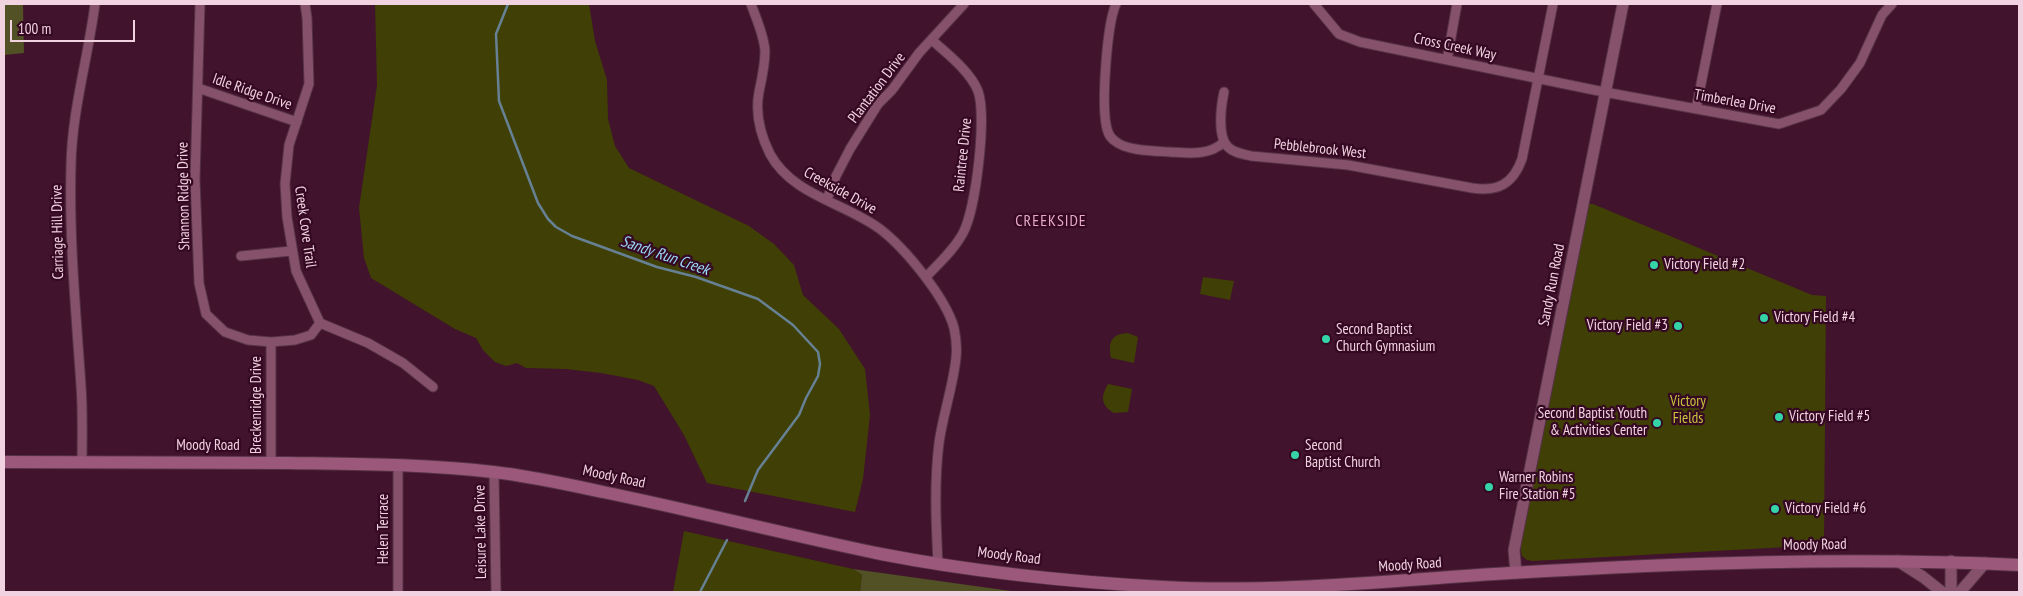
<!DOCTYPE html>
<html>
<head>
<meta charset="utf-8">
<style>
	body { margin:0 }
	#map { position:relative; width:2023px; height:596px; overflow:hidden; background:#41132c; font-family:"PT Sans Narrow",sans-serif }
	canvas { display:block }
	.frame { position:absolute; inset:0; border:5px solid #f1d2e0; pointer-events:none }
	.scale { position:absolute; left:10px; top:20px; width:125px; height:22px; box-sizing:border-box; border:2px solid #f1d2e0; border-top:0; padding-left:6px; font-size:15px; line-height:18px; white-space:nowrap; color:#f1d2e0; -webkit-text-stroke:4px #350823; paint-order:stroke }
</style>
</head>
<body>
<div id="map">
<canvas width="2023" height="596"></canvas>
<div class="frame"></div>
<div class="scale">100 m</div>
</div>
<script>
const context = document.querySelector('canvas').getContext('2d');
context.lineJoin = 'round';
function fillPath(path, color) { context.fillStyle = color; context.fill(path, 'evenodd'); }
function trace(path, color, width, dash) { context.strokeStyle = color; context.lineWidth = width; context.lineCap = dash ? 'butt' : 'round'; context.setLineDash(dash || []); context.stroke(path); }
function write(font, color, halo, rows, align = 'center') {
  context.font = font + ' "PT Sans Narrow",sans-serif'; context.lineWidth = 4.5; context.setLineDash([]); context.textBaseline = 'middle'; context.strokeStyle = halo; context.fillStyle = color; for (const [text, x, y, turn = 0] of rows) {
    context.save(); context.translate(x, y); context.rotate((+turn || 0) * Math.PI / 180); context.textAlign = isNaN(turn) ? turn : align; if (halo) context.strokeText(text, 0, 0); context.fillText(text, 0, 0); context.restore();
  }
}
const green = new Path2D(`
	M375 4H589L595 41 607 80 608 119 615 146 629 168 749 226 774 244 794 265 803 295 839 329 865 369 870 415 863 479 855 512 707 483 684 435 654 386 638 380 601 373 566 369 526 368 517 363 506 366 495 362 483 350 476 338 455 329 371 278 364 258 359 208 377 85Z
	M1588 204H1593L1812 295 1826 296 1824 545 1533 561 1527 560 1522 556 1520 547Z
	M1203 277 1234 281 1230 300 1200 294Z
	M1128 333 1138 337 1134 363 1111 358C1108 342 1111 334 1128 333Z
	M1108 384 1132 389 1128 412 1114 413C1100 405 1101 396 1108 384Z
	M684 531 853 569 862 575 860 592H673Z`);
const forest = new Path2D(`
	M4 4H23L24 53 4 55Z
	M853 569 1018 592H860L862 575Z`);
const stream = new Path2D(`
	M508 4 496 34 499 101 538 203 548 219 556 227 572 236 657 267 696 277 758 299 793 325 818 352 820 364 818 376 806 398 799 415 758 470 745 501
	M700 592 727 540`);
const minor = new Path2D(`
	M200 4 195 179 199 283 206 314 225 332 248 340 271 342 295 340 311 335 320 323
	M305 4 307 18 309 84 289 145 285 184 287 217 296 271 320 323 368 343 403 363 433 387
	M751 4C756 18 764 35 765 51 765 65 762 78 759 92 755 113 760 134 770 154 792 195 845 203 880 229 905 248 946 298 954 328 956 337 957 349 956 358 953 387 943 414 939 443 934 483 936 524 938 564
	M1116 4C1107 24 1100 111 1108 132 1109 135 1112 139 1115 141 1126 151 1155 151 1170 152 1189 153 1209 156 1224 142
	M1314 4 1339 34 1360 42 1604 92 1779 124 1821 110 1841 89 1860 63 1882 15 1892 4
	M1447 60 1457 4
	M198 88 297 122
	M1224 92C1221 106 1217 136 1228 147 1234 153 1243 154 1251 156L1348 165 1472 188C1498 192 1513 184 1522 159L1553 4
	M1696 109 1717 4
	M827 199 836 176 850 149 878 104 892 90 919 53 964 4
	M241 256 291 251
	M926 277C939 263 954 250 963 233 976 209 987 116 978 91 970 71 947 54 932 40
	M271 342V463
	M82 462C82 437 83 411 81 386 76 312 69 240 71 165 72 111 88 58 95 4
	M398 465V592
	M494 472 496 592`);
const tertiary = new Path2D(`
	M1898 561 1923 577 1942 592
	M1951 561V592
	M1516 573 1514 550 1623 4
	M1960 592 1985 563`);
const secondary = new Path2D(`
	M4 462C99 462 194 462 289 463 357 464 425 464 493 472 530 476 566 484 603 492 696 511 788 535 881 554 974 572 1070 582 1164 587 1280 593 1395 580 1510 573 1680 563 1850 557 2019 565`);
const markers = [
	[1654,265,5,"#34d4a8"],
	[1764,318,5,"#34d4a8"],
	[1678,326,5,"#34d4a8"],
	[1326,339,5,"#34d4a8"],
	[1779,417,5,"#34d4a8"],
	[1657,423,5,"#34d4a8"],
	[1295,455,5,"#34d4a8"],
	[1489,487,5,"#34d4a8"],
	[1775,509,5,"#34d4a8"]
];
const streetNames = [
	["Cross Creek Way",1455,47,12],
	["Plantation Drive",877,88,-53],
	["Idle Ridge Drive",252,92,19],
	["Timberlea Drive",1735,102,10],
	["Pebblebrook West",1320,149,6],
	["Raintree Drive",963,155,-84],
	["Creekside Drive",840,191,29],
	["Shannon Ridge Drive",184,196,-91],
	["Creek Cove Trail",305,227,82],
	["Carriage Hill Drive",58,232,-91],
	["Sandy Run Road",1552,285,-79],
	["Breckenridge Drive",257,405,-90],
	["Moody Road",208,446],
	["Moody Road",614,477,12],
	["Helen Terrace",384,529,-90],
	["Leisure Lake Drive",481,532,-91],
	["Moody Road",1815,545,-1],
	["Moody Road",1009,556,7],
	["Moody Road",1410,565,-4]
];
const poiNames = [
	["Victory Field #2",1664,265],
	["Victory Field #4",1774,318],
	["Victory Field #3",1668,326,"right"],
	["Second Baptist",1336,330],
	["Church Gymnasium",1336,347],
	["Second Baptist Youth",1647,414,"right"],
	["& Activities Center",1647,431,"right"],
	["Victory Field #5",1789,417],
	["Second",1305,446],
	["Baptist Church",1305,463],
	["Warner Robins",1499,478],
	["Fire Station #5",1499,495],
	["Victory Field #6",1785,509]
];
const parkNames = [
	["Victory",1688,402],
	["Fields",1688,419]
];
const neighbourhoodNames = [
	["CREEKSIDE",1051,221]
];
const waterNames = [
	["Sandy Run Creek",665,256,19]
];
fillPath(green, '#403f06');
fillPath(forest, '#515125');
trace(stream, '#678194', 2.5);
trace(minor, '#563246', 11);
trace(tertiary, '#563246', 13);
trace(secondary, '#563246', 14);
trace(minor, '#85516b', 9);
trace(tertiary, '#85516b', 11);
trace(secondary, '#9b587a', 12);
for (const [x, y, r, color] of markers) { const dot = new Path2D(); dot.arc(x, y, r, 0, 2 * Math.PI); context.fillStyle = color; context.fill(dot); trace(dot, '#350823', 2); }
write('15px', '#f1d2e0', '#350823', streetNames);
write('15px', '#f1d2e0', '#350823', poiNames, 'left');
write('15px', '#c6c53d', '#350823', parkNames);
context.letterSpacing = '1px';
write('16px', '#e6aac6', '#350823', neighbourhoodNames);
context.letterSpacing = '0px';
write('italic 16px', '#9ad9f7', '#350823', waterNames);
</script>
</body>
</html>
